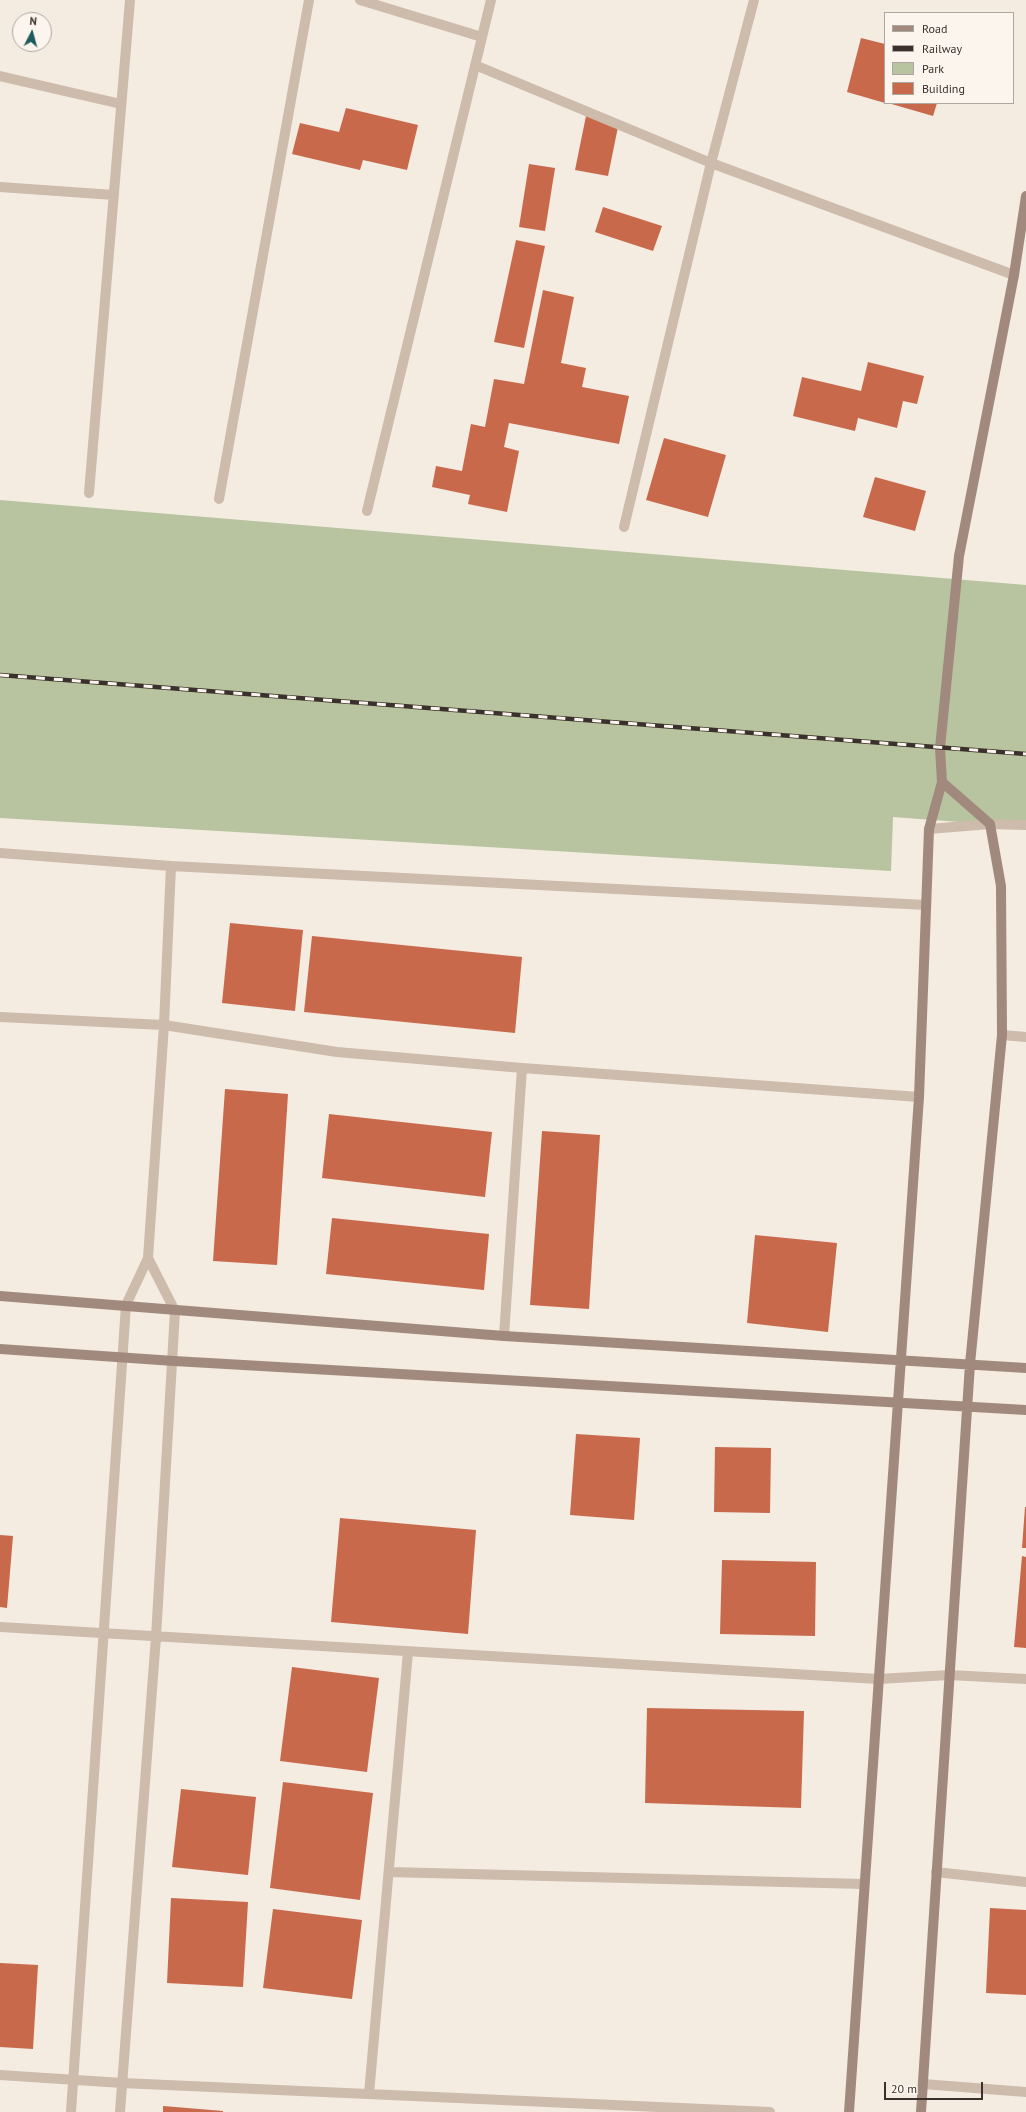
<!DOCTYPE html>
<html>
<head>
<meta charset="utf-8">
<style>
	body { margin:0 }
	#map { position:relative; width:1026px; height:2112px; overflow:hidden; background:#f4ebe1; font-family:"PT Sans",sans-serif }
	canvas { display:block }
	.legend { position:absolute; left:884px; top:12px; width:130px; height:92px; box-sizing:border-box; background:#fbf5ee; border:1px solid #aea6a0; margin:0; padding:5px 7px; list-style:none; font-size:12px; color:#3b302b }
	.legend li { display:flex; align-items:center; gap:8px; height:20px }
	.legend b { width:20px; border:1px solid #aea6a0 }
	.north { position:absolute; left:12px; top:12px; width:40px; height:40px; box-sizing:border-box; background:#fbf5ee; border:1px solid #aea6a0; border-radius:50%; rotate:6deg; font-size:11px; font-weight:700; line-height:16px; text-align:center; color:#3b302b }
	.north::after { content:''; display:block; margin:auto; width:14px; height:18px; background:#1f5a5e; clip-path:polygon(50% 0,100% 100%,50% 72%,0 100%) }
	.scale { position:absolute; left:884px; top:2082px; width:99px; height:18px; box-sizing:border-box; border:2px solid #3b302b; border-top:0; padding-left:5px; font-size:12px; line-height:14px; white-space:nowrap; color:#3b302b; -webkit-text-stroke:3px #fbf5ee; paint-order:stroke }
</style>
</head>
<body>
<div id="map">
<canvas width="1026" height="2112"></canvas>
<ul class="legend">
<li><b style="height:5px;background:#a18a7d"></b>Road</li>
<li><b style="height:5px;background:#3b302b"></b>Railway</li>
<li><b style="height:11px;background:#b8c4a0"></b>Park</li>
<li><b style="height:11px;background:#c8694b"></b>Building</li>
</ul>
<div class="north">N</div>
<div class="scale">20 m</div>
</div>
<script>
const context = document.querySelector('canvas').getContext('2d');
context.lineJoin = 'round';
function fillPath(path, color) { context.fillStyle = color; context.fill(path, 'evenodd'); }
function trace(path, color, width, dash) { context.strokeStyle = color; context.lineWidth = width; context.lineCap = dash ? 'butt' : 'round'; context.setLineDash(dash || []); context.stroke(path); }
const green = new Path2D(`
	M0 500 1026 585V827L893 817 891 871 0 818Z`);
const building = new Path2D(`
	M861 38 885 44V103L847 92Z
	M888 103H937L933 116Z
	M346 108 418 125 407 170 363 160 360 170 292 154 300 123 339 132Z
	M586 116 619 122 608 176 575 170Z
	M529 164 555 168 545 231 519 227Z
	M603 207 662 226 653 251 595 232Z
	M516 240 545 246 524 348 494 342Z
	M543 290 574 297 561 363 586 368 582 387 629 396 619 444 509 423 504 447 519 451 507 512 468 504 470 495 432 487 436 466 462 471 471 424 485 427 494 379 524 384Z
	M868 362 924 376 917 404 903 401 897 428 858 418 855 431 793 416 802 377 861 391Z
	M664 438 726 455 708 517 646 500Z
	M875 477 926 491 915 531 863 517Z
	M230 923 303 930 295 1011 222 1003Z
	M312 936 522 957 515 1033 304 1012Z
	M225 1089 288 1094 277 1265 213 1261Z
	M329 1114 492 1132 485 1197 322 1178Z
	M542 1131 600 1135 589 1309 530 1305Z
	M332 1218 489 1234 484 1290 326 1274Z
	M755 1235 837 1243 828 1332 747 1323Z
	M576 1434 640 1438 634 1520 570 1515Z
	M715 1447 771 1448 770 1513 714 1512Z
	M1025 1507H1026V1548H1022Z
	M340 1518 476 1530 468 1634 331 1622Z
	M0 1535 13 1536 7 1608 0 1607Z
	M1022 1556 1026 1557V1648L1014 1647Z
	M722 1560 816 1562 815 1636 720 1634Z
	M292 1667 379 1678 367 1772 280 1761Z
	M647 1708 804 1711 801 1808 645 1803Z
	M283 1782 373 1793 360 1900 270 1888Z
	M181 1789 256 1797 248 1875 172 1867Z
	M171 1898 248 1902 243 1987 167 1983Z
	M990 1908 1026 1910V1995L986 1993Z
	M273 1909 362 1920 352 1999 263 1988Z
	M0 1963 38 1965 33 2049 0 2047Z
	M163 2106 223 2111V2112H163Z`);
const street = new Path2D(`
	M360 0 482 37
	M475 65 711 163 1014 275
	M0 76 121 104
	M0 187 114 195
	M89 493 130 0
	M219 499 309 0
	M367 511 491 0
	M624 527 711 163 754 0
	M929 829 990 824 1026 825
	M0 853 171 866 926 905
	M0 1017 164 1025 337 1052 522 1068 919 1097
	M1002 1035 1026 1037
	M504 1336 522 1068
	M0 1627 878 1679 949 1675 1026 1679
	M389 1872 864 1884
	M936 1872 1026 1882
	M0 2075 122 2083 770 2112
	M923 2084 1026 2092
	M369 2094 408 1652
	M71 2112 126 1305 148 1258 164 1025 171 866
	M120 2112 156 1637 175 1311 148 1258`);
const secondary = new Path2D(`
	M0 1296 504 1336 1026 1368
	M0 1349 174 1361 1026 1410
	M849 2112 919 1097 929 829 942 782 940 748 959 556 1014 275 1026 196
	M921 2112 970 1364 1002 1035 1001 886 990 824 942 782`);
const rail = new Path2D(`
	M0 675 1026 754`);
fillPath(green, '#b8c4a0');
fillPath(building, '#c8694b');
trace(street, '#cdbbac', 10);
trace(secondary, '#a18a7d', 10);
trace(rail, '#3b302b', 4.5);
trace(rail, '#fbf5ee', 3, [9]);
</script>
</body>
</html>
